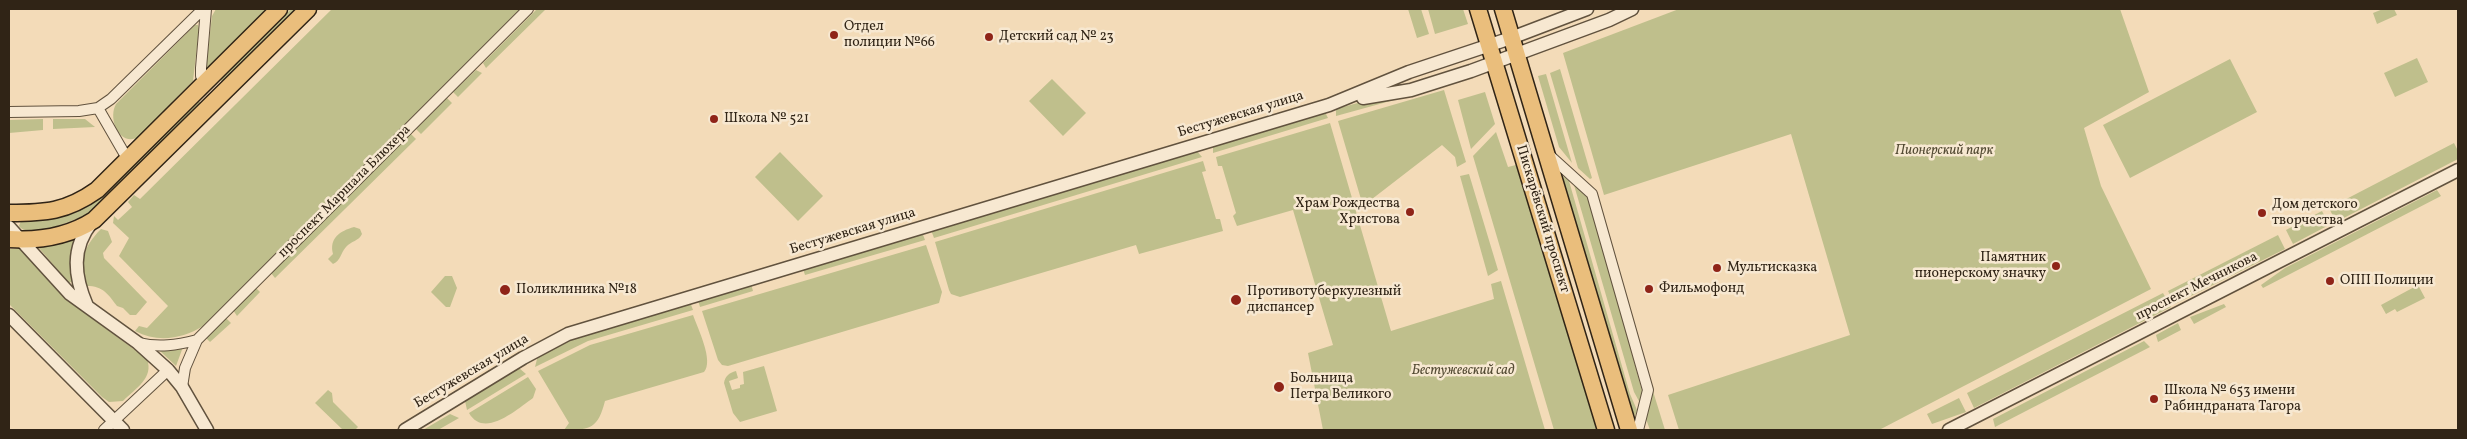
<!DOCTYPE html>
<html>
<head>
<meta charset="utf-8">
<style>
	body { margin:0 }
	#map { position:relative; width:2467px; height:439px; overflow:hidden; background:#f3dbb8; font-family:Vollkorn,serif }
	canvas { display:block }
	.frame { position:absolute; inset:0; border:10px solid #302416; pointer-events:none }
</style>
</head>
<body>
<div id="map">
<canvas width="2467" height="439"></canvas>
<div class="frame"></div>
</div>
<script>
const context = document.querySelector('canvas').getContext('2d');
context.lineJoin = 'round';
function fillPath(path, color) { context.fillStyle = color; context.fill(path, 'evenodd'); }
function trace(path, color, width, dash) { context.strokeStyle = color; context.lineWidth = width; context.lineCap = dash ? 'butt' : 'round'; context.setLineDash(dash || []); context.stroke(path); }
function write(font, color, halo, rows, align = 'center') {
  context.font = font + ' Vollkorn,serif'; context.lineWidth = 5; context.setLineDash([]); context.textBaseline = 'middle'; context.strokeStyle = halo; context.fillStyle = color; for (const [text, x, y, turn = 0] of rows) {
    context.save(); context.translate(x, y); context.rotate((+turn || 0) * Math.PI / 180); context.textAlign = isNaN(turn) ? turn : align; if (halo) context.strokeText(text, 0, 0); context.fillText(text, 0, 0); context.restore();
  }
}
const green = new Path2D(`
	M216 9H269L210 68 206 66 212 16Z
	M291 9H297L223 83 220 79Z
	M332 9H520L203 326C182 339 158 343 135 331L139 326 147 328 168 306 119 256 129 238 113 223 114 216 118 220 132 207 128 202 134 195 140 199Z
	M537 9H546L486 68 483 63Z
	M1408 9H1421L1429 34 1417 38Z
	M1428 9H1463L1468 24 1435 34Z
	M1679 9H2120L2149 92 2084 128 2101 186 2151 289 1879 430H1679L1668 395 1850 335 1791 134 1604 195 1563 53Z
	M2383 9H2394L2397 15 2377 24 2373 13Z
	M195 25H198L199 29 193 81 137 138C118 145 108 118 116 104Z
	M2417 58 2428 82 2395 97 2384 73Z
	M2230 59 2257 112 2130 178 2103 125Z
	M1560 69 1592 178 1590 179 1578 168 1550 73Z
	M476 70 482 73 458 97 453 92Z
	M1546 74 1572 163 1559 147 1538 76Z
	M1052 79 1086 113 1063 136 1029 101Z
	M1444 90 1466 162 1457 167 1455 157 1442 145 1363 206 1338 121Z
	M1485 92 1495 124 1471 149 1458 100Z
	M1405 97 1336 116V109L1361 102Z
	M447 98 452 103 421 134 416 129Z
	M198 101 201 103 93 211C80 218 29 241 19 226L21 221 53 218Z
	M1325 112 1328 118 1213 153V146Z
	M43 119V130L9 133V120Z
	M53 119H85L95 127 53 129Z
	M1330 123 1391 331 1494 299 1491 284 1501 281 1545 430H1323L1308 353 1333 345 1293 210 1237 226 1233 216 1236 213 1222 166H1218L1216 157Z
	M1496 132 1508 167 1516 165 1598 430H1554L1473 156Z
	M411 134 416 139 275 278 271 273Z
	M2454 143 2458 151V159L2336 222 2329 208Z
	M1197 151 1202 157 934 238 931 230Z
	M780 152 823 196 798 221 755 177Z
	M1203 161 1206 171 1202 172 1216 219H1220L1223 231 1139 254 1136 245 960 297 951 294 949 290 935 242Z
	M1469 174 1498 270 1488 276 1460 176Z
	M1563 176 1569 181 1630 394 1637 410 1635 416 1624 394 1566 200Z
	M1574 185 1589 197 1642 391 1640 403 1634 392Z
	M2437 190 2441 196 2263 288 2261 285 2285 268Z
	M2322 211 2329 225 2293 244 2286 230Z
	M354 227 360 229 362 234C359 241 351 241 346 247 340 254 341 260 333 264L328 259 333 254C329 238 340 231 354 227Z
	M101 229 108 231 112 242 103 253 104 258 147 302 136 315H130L123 308 117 306C108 294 103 286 87 286 79 262 83 247 101 229Z
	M922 232 925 240 805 275 803 269Z
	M2278 235 2285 249 2175 304 2168 291Z
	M75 237 70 259 73 281 69 283 39 248Z
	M926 245 942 292 939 303 728 366 722 365 718 360 702 311Z
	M9 249H20L66 299 147 359C154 378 136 388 123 401L109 402 102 397 9 304Z
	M445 276H452L457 288 450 307H446L431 292Z
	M751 284 753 291 700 307 698 300Z
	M2418 285 2425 298 2397 312 2395 309 2386 314 2381 305Z
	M256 288 260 292 237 316 233 310Z
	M2163 293 2171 307 1974 408 1967 393Z
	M690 302 693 310 588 341 535 367 538 355 570 339Z
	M2224 304 2226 307 2194 324 2190 317Z
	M693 315C698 329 714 361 704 372L605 401C598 428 591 430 564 430L569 423 538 371 590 345Z
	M226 318 231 323 210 342 206 338Z
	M2178 323 2181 330 2158 342 2156 335Z
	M2144 341 2150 347 1995 427 1993 419Z
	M183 347 176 366 159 350Z
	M764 366 777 411 740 422 733 413 724 383C725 376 729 373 736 371L738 378 729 381 732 390 740 388V385L744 384 743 372Z
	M519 368 526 374 467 410 465 401Z
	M528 377 536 389 533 398C516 410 484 439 469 413Z
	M1652 388 1665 430H1650L1646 419Z
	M328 390 332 393 333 402 358 427 355 430H343L315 403Z
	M1959 398 1966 412 1932 424 1927 414Z
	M450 414 459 418 438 430H423Z`);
const minor = new Path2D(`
	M206 82 201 76V68L206 9
	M98 108 128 160
	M9 112 79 111 98 108 111 99 203 9
	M1549 155 1592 194 1648 390 1638 430
	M139 343C159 348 177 345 197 340
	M182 387 185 368 197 340 528 9
	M104 430 168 370`);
const tertiary = new Path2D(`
	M1363 98 1411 90 1471 71 1609 20 1632 9
	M9 227 70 294 138 343 168 370 182 387 207 430
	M87 306C74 276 71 248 92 222
	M9 315 123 430
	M405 430 523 358 568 334 1329 105 1409 72 1511 38 1587 9
	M1949 430 2458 170`);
const primary = new Path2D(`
	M1478 9 1606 430
	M1503 9 1629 430
	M9 213C45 213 66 212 97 190L279 9
	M9 239C38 241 69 236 94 220L308 9`);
const markers = [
	[834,35,5,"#8f2418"],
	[989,37,5,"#8f2418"],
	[714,119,5,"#8f2418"],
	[1410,212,5,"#8f2418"],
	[2262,213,5,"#8f2418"],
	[2056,266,5,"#8f2418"],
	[1717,268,5,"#8f2418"],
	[2330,281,5,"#8f2418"],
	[1649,289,5,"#8f2418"],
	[505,290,6,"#8f2418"],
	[1236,300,6,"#8f2418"],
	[1279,387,6,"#8f2418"],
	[2154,399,5,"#8f2418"]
];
const poiNames = [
	["Отдел",844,27],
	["полиции №66",844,43],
	["Детский сад № 23",999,37],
	["Школа № 521",724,119],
	["Храм Рождества",1400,204,"right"],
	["Христова",1400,220,"right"],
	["Дом детского",2272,205],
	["творчества",2272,221],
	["Памятник",2046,258,"right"],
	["пионерскому значку",2046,274,"right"],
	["Мультисказка",1727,268],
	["ОПП Полиции",2340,281],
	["Фильмофонд",1659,289],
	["Поликлиника №18",516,290],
	["Противотуберкулезный",1247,292],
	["диспансер",1247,308],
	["Больница",1290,379],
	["Петра Великого",1290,395],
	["Школа № 653 имени",2164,391],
	["Рабиндраната Тагора",2164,407]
];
const streetNames = [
	["Бестужевская улица",1241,115,-17],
	["проспект Маршала Блюхера",345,192,-45],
	["Пискарёвский проспект",1542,219,73],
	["Бестужевская улица",853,232,-17],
	["проспект Мечникова",2197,287,-27],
	["Бестужевская улица",472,372,-31]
];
const parkNames = [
	["Пионерский парк",1944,151],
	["Бестужевский сад",1463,371]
];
fillPath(green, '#bfbf8c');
trace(minor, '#61523e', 12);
trace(tertiary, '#61523e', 15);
trace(primary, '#302416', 19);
trace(minor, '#f7e8d1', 10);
trace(tertiary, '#f7e8d1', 12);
trace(primary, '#eabe7c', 16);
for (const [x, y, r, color] of markers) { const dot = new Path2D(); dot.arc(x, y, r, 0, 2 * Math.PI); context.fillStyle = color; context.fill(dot); trace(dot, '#f7e8d1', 2); }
write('14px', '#302416', '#f7e8d1', poiNames, 'left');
write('14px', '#302416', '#f7e8d1', streetNames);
write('italic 14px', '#544b34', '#f7e8d1', parkNames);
</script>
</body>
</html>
